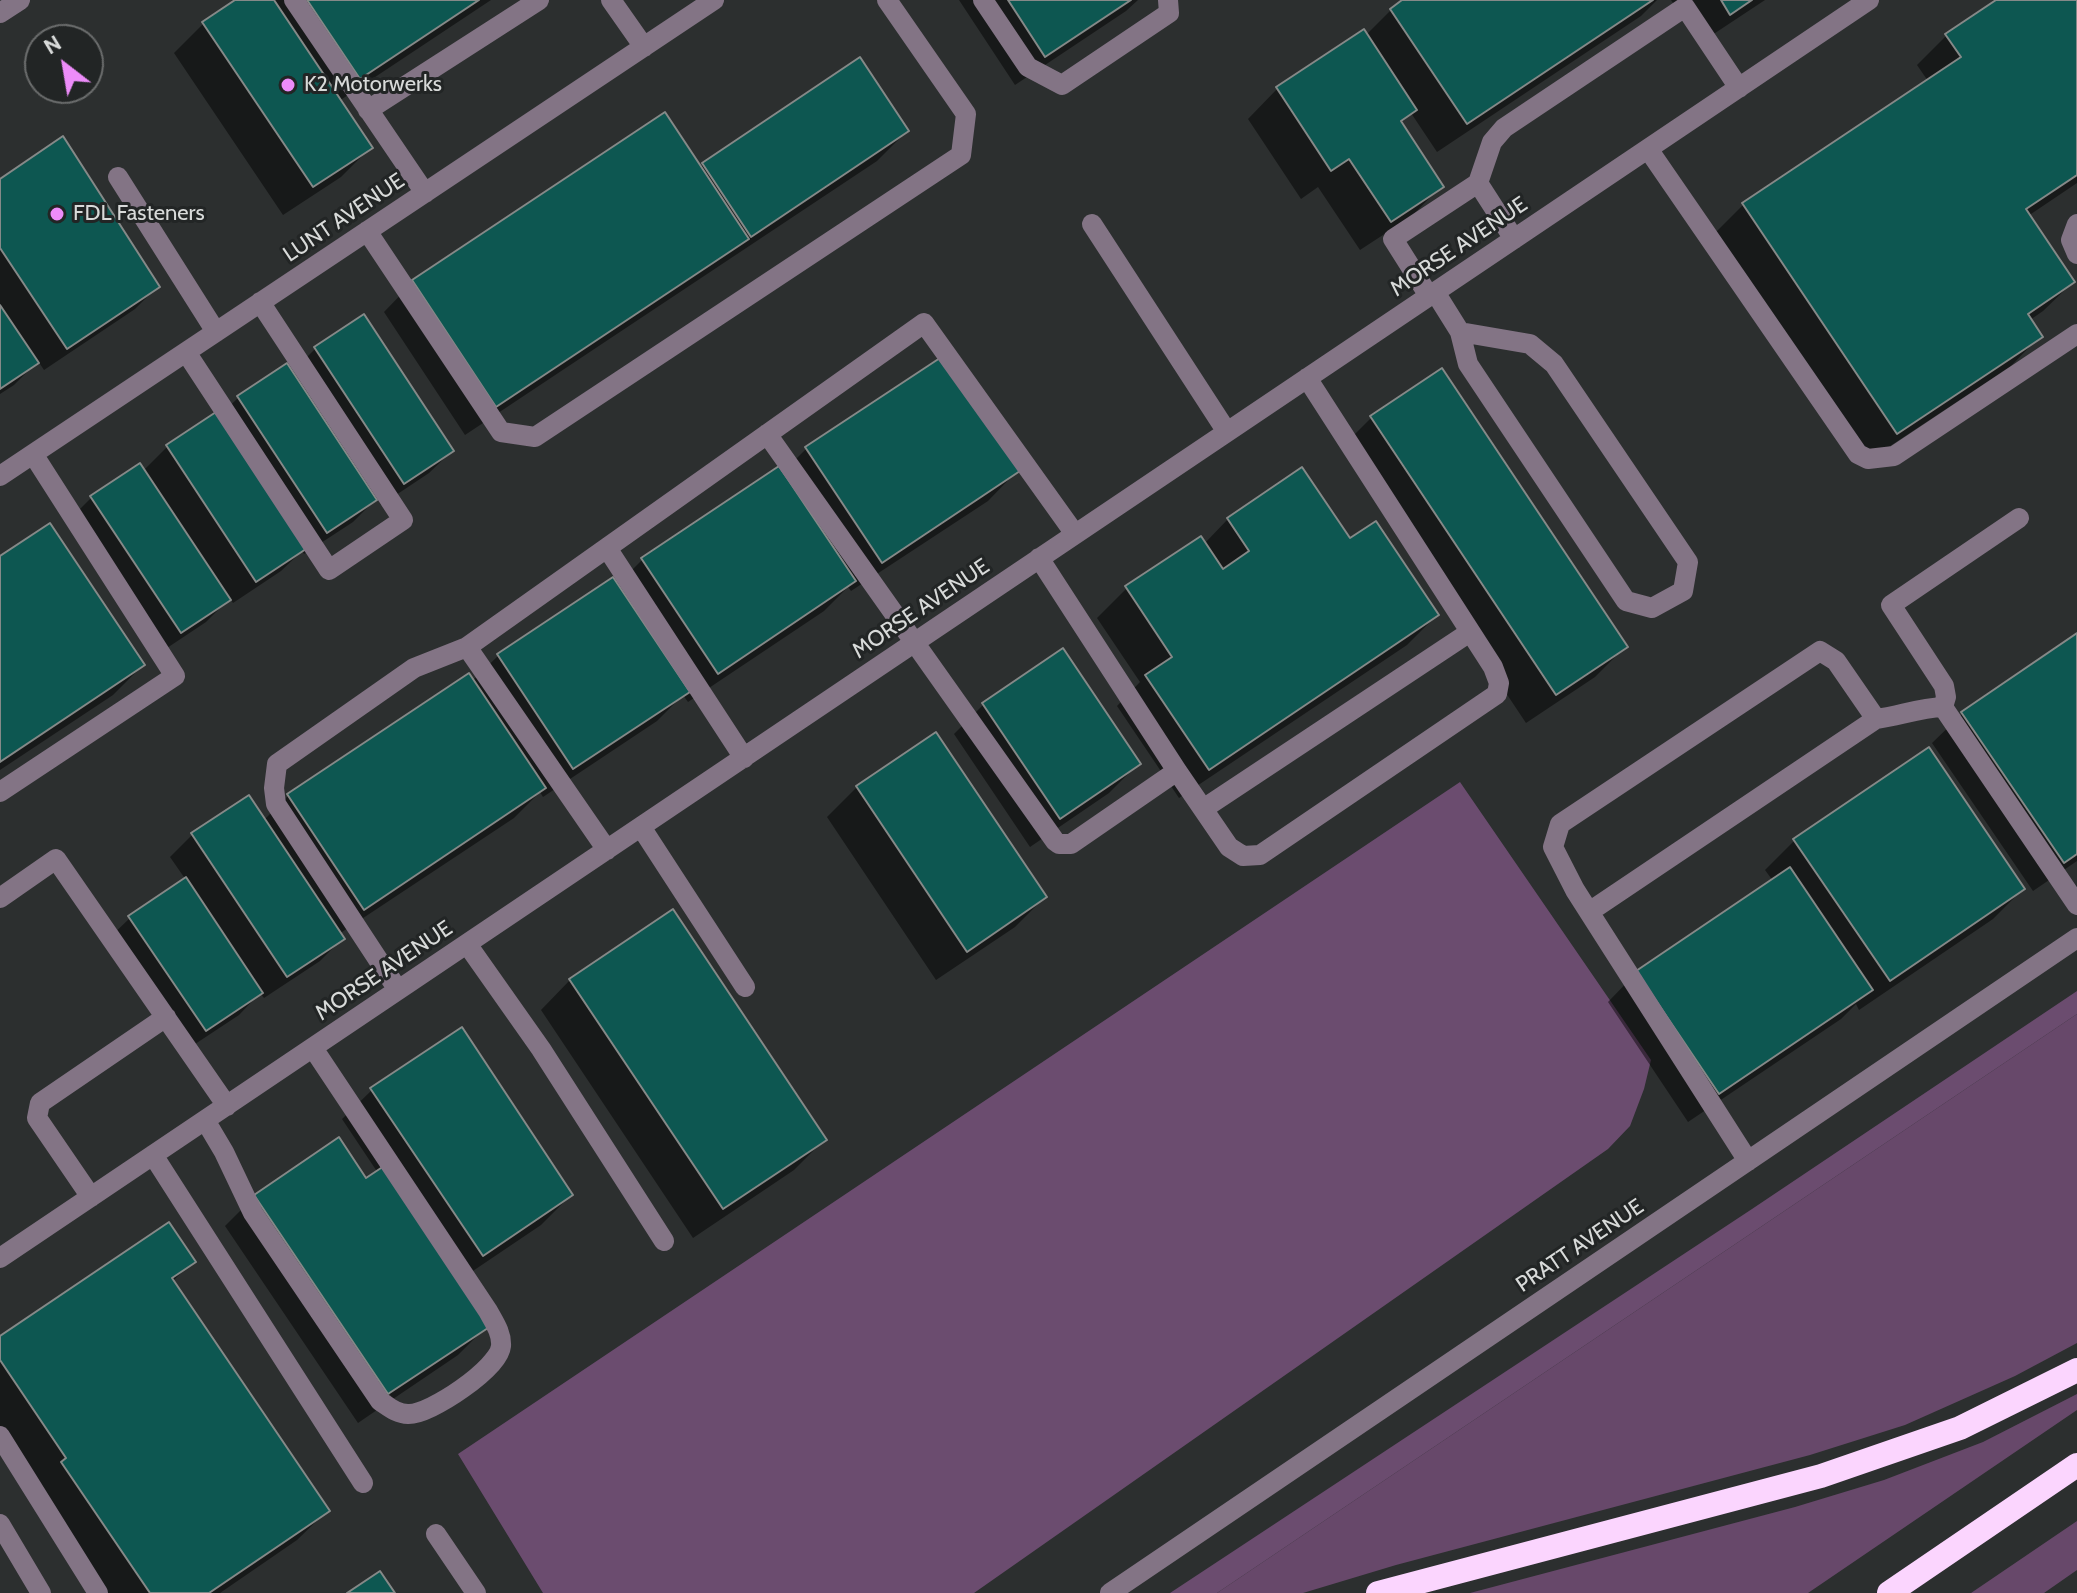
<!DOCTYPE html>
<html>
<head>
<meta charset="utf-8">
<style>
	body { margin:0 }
	#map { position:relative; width:2077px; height:1593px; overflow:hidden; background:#2c2f2f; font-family:Cabin,sans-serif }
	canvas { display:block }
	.north { position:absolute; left:24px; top:24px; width:80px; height:80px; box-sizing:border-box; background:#222525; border:2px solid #6b6d6d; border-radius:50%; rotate:329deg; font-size:22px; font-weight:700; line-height:32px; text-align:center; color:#d8dad9 }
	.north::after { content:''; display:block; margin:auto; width:28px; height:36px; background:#ed8cf9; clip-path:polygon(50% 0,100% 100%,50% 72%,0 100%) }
</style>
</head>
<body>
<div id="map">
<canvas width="2077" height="1593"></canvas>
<div class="north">N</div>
</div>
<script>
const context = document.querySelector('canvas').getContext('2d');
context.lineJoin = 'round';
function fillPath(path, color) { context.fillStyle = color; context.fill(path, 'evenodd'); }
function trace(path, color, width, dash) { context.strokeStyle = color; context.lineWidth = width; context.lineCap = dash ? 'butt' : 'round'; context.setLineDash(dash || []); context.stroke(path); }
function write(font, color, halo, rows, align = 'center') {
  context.font = font + ' Cabin,sans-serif'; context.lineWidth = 6; context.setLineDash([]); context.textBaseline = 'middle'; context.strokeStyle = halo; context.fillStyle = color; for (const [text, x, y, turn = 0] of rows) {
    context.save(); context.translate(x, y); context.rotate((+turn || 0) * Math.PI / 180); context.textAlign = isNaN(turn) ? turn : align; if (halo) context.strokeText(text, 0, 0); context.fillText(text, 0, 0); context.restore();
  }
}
const green = new Path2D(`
	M2077 1014V1343L2015 1376 1905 1425 1810 1455 1396 1565 1303 1593H1217Z
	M2077 1394V1410L1808 1593H1470L1795 1507 1884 1480 1983 1442Z
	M2077 1521V1570L2044 1593H1971Z`);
const forest = new Path2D(`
	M1460 782 1651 1060 1644 1089 1630 1126 1608 1149 974 1593H543L458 1454Z
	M2077 991V1014L1217 1593H1170L1752 1209Z`);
const shadow = new Path2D(`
	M239 0H491L339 101 371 147 341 177 283 215 174 53 204 23Z
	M959 0H1138L1126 11 1015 85Z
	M1406 0H1657L1641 16 1437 152 1411 113 1400 124 1441 186 1412 216 1360 250 1318 187 1301 199 1248 119 1277 89 1363 32 1365 36 1391 10Z
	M1671 0H1765L1700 43Z
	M1999 0H2077V183L2028 216 2073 282 2043 311 2030 320 2040 336 2011 366 1866 462 1714 234 1744 204 1928 81 1917 65 1947 35Z
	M664 115 699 168 703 164 907 131 877 161 465 435 384 312 413 282Z
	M0 182 157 287 135 309 44 370 38 361 14 385 0 394Z
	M363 317 452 451 429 473 381 505 377 498 353 522 304 554 302 551 281 571 233 603 230 598 206 622 158 654 69 520 91 498 143 471 167 447 215 415 217 418 238 398 286 366 291 373 315 349Z
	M942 358 1017 471 988 501 851 591 848 587 824 611 688 702 683 695 657 721 543 797 540 792 514 818 339 934 342 939 320 961 264 998 260 993 239 1015 183 1052 107 940 130 918 186 880 170 857 193 834 263 821 288 796 472 681 498 656 612 580 616 586 642 560 782 473 806 449Z
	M1372 417 1625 647 1595 677 1526 723 1342 447Z
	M1228 519 1349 541 1437 615 1407 645 1179 798 1117 706 1140 682 1097 618 1127 588 1204 544Z
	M0 559 143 665 113 695 0 770Z
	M2077 635V861L2033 891 1932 743 1962 714Z
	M984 704 1138 764 1109 793 1030 847 954 734Z
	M936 735 1045 897 1015 927 936 980 827 817 857 787Z
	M1795 840 2023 889 1993 919 1859 1010 1856 1004 1841 1019 1688 1122 1608 1002 1637 972 1773 881 1765 870Z
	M570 980 824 1140 794 1170 693 1238 541 1010Z
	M372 1090 571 1195 541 1225 458 1281 488 1325 458 1355 393 1399 260 1200H255L390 1401 358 1423 225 1226 255 1196 366 1181 378 1173 342 1119Z
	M193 1261 172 1282 327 1511 297 1540 220 1593H100L0 1433V1339Z`);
const building = new Path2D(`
	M235 0H274L373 148 313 187 202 22Z
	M307 0H479L360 79Z
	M1008 0H1131L1045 57Z
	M1402 0H1653L1467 124 1390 9Z
	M1721 0H1752L1730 15Z
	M1996 0H2077V175L2026 209 2075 282 2028 314 2043 337 1897 434 1742 203 1961 57 1945 34Z
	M1364 29 1417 110 1401 121 1444 187 1391 222 1349 159 1331 171 1276 87Z
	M860 57 909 131 751 237 702 163Z
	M665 112 749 239 496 407 412 280Z
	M63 136 160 287 67 349 0 248V179Z
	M0 305 39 363 0 389Z
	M364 314 454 451 404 484 314 347Z
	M943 356 1020 471 882 563 805 447Z
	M287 363 377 500 327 533 237 396Z
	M1442 368 1628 647 1556 695 1370 416Z
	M216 412 306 549 256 582 166 445Z
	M140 463 231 600 181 633 90 496Z
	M779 466 856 581 718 674 641 558Z
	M1302 467 1350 538 1376 521 1439 615 1209 770 1145 675 1172 657 1125 586 1201 536 1223 569 1249 551 1227 518Z
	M50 523 145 665 0 762V556Z
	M613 577 690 692 573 769 497 654Z
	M2077 633V854L2064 863 1961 712Z
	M1063 648 1141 764 1060 819 982 703Z
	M469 673 546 788 364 910 287 794Z
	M936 732 1047 897 967 952 856 786Z
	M1929 747 2025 889 1890 981 1793 839Z
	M249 795 345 939 287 977 191 833Z
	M1790 867 1873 990 1719 1094 1636 971Z
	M186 877 263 993 206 1031 128 916Z
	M673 909 827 1140 723 1209 569 979Z
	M462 1027 573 1195 483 1256 370 1088Z
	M339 1137 366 1178 384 1166 491 1326 388 1394 254 1195Z
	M169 1222 196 1262 172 1278 330 1511 209 1593H150L61 1462 66 1458 0 1360V1336Z
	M380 1571 395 1593H347Z`);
const minor = new Path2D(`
	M294 0 425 193
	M611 0 644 47
	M983 0 1028 67 1062 85 1169 13 1168 0
	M0 13 20 0
	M368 110 539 0
	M1648 149 1858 454 1868 459 1894 456 2077 334
	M118 177 216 332
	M1478 183 1492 142 1504 128 1685 7 1739 88
	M1092 224 1227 432
	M2077 224 2071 240 2077 254
	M367 231 501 432 535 437 961 155 966 114 887 0
	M1435 292 1460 332 1468 364 1626 601 1652 608 1683 591 1688 562 1554 364 1530 344 1460 332
	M1429 296 1393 239 1478 183 1514 239
	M186 352 329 570 403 520 260 302
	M767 434 1055 841 1059 844H1071L1177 771 1039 558
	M0 476 714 0
	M607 548 744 758
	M1943 707 1946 697 1944 686 1891 605 2019 518
	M1177 771 1229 847 1243 856 1260 855 1497 694 1499 683 1493 667 1307 378
	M0 792 175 676 33 454
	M1203 809 1470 632
	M641 827 745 987
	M607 850 467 647 924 323 1075 534
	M0 898 56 859 227 1106
	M1589 912 1876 719
	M467 944 541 1049 664 1241
	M398 990 276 804 274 788 277 764 414 668 467 647
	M205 1120 224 1152 253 1213 380 1401C389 1407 397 1414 408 1414 430 1415 499 1368 501 1346 502 1333 494 1322 488 1311L313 1048
	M153 1155 363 1483
	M1748 1161 1575 890 1553 847 1560 824 1820 651 1836 661 1876 719C1899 716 1919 708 1943 707L2077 905
	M91 1197 37 1118 40 1103 166 1017
	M0 1258 1869 0
	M0 1436 98 1593
	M0 1524 41 1593
	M436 1534 476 1593
	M1110 1593 2077 938`);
const highway = new Path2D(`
	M1378 1593 1821 1476 1960 1428 2077 1370
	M1889 1593 2077 1465`);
const markers = [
	[288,85,8,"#ed8cf9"],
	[57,214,8,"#ed8cf9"]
];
const poiNames = [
	["K2 Motorwerks",304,85],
	["FDL Fasteners",73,214]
];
const streetNames = [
	["LUNT AVENUE",344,218,-34],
	["MORSE AVENUE",1459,247,-34],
	["MORSE AVENUE",921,609,-34],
	["MORSE AVENUE",384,971,-34],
	["PRATT AVENUE",1580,1246,-34]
];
fillPath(green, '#67486a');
fillPath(forest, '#6b4c6f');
fillPath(shadow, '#0007');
fillPath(building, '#0d5751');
trace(building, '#858988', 2);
trace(minor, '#837485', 20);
trace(highway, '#fbd5fe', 24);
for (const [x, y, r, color] of markers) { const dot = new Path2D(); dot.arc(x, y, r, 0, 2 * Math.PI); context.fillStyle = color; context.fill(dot); trace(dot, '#222525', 3); }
write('22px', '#d8dad9', '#222525', poiNames, 'left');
write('22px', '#d8dad9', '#222525', streetNames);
</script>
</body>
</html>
